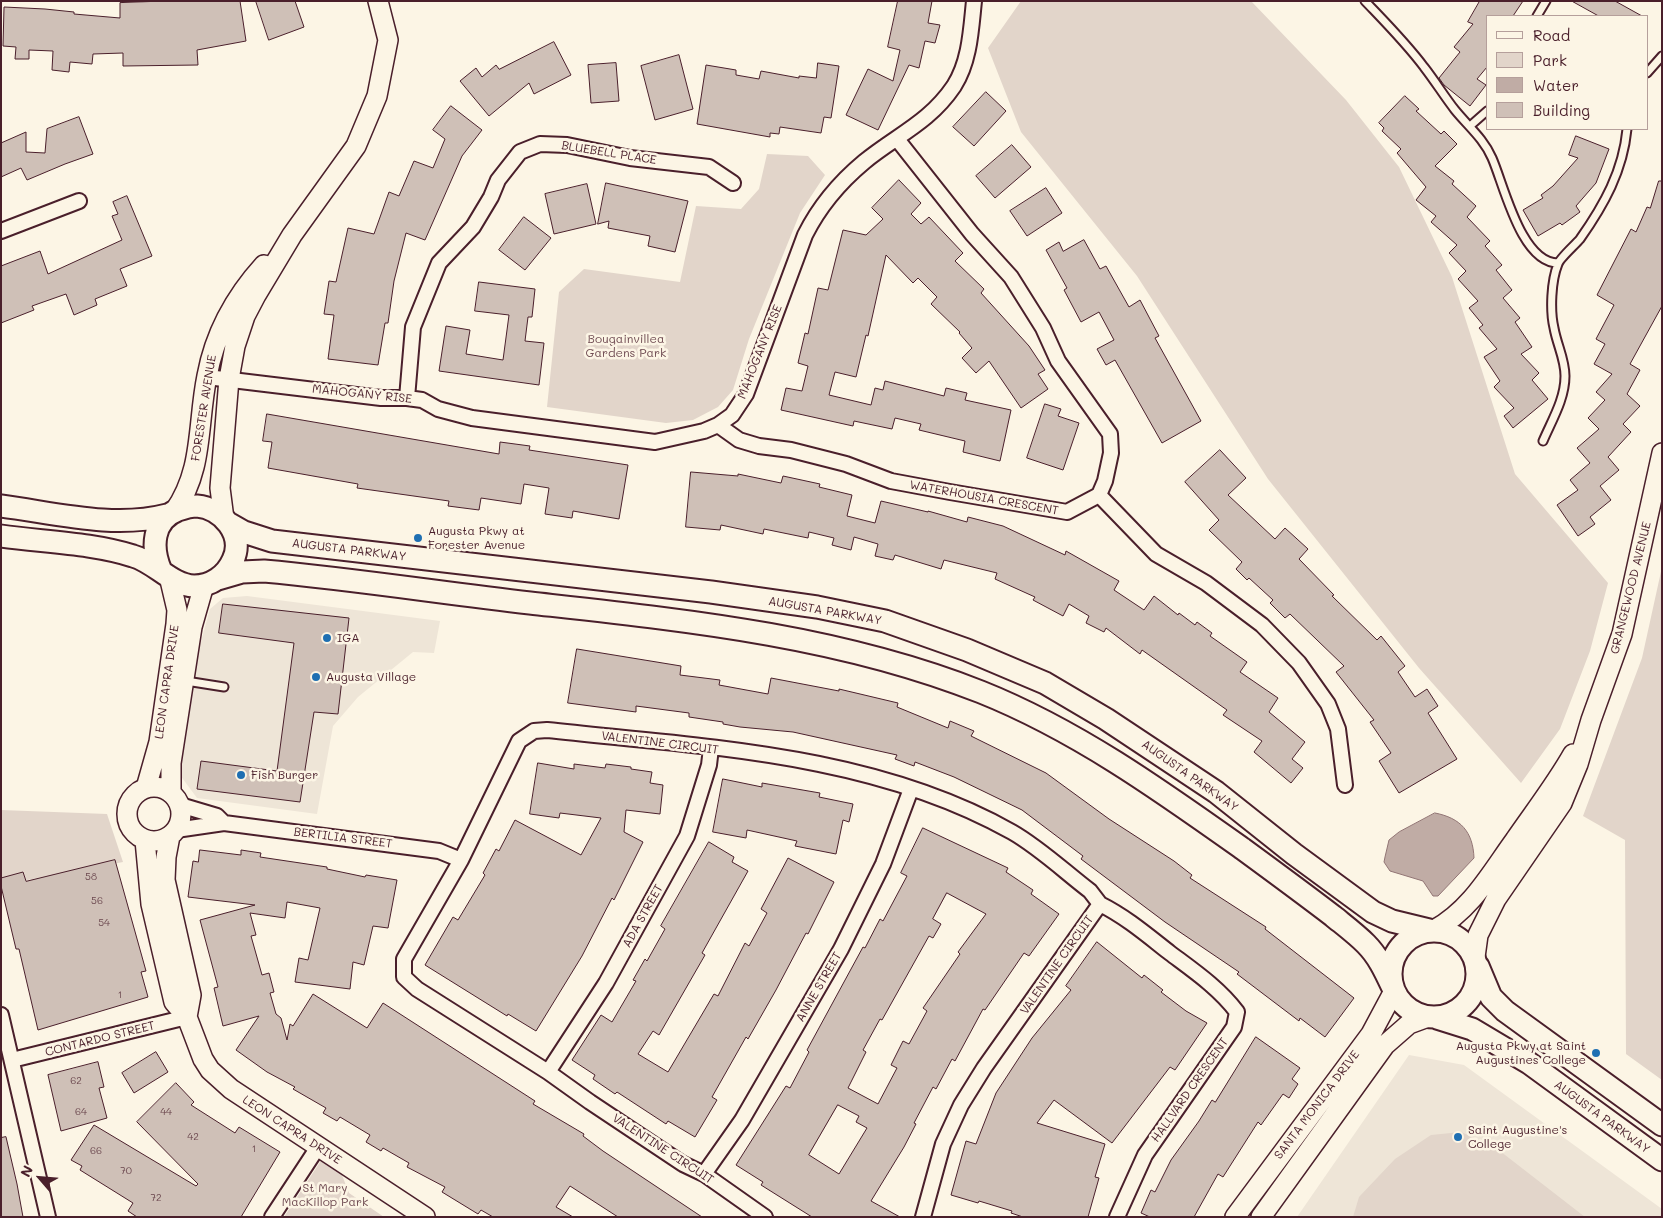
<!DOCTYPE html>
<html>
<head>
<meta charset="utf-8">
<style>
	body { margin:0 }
	#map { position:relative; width:1663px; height:1218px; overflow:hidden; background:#fcf5e5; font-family:Mali,sans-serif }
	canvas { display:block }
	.frame { position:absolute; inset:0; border:2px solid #4a1f2b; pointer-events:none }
	.legend { position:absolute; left:1486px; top:15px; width:162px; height:115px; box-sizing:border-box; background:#fcf5e5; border:1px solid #b59f9b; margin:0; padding:6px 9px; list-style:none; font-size:15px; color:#4a1f2b }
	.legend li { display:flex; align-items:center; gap:10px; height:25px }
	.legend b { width:25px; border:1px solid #b59f9b }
	.north { position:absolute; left:15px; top:1153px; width:50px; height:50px; -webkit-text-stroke:4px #fcf5e5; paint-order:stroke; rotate:297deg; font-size:14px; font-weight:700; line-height:20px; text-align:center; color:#4a1f2b }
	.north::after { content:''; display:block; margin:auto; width:18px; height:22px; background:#4a1f2b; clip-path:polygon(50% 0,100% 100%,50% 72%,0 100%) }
</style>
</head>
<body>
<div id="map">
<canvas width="1663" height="1218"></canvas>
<div class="frame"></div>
<ul class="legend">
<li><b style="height:6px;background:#fcf5e5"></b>Road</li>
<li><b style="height:14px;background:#e2d5ca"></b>Park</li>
<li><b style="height:14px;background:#c0aca5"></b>Water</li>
<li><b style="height:14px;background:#cfc0b7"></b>Building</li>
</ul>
<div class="north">N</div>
</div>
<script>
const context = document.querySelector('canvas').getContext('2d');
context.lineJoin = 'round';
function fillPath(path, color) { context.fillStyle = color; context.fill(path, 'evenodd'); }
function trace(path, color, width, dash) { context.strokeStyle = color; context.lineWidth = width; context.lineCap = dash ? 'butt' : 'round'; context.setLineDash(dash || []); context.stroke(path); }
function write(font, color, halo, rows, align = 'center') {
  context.font = font + ' Mali,sans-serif'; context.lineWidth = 5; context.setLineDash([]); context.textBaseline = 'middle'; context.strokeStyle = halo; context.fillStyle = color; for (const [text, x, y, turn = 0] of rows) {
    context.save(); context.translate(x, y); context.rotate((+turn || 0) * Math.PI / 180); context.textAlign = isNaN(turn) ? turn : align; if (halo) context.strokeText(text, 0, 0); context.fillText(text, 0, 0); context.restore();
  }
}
const built = new Path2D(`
	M247 596 440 621 434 653 413 652 358 697 333 726 317 814 197 798 180 775 193 670 210 609 223 598Z
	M1409 1055 1464 1065 1662 1209V1217H1297Z`);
const green = new Path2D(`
	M1021 1H1251L1346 100 1399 167 1452 277 1515 474 1608 583 1590 651 1560 729 1521 783 1419 668 1268 479 1137 276 1021 132 988 48Z
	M767 154 808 156 825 175 800 213 749 339 733 390 718 407 693 420 666 423 547 407 559 292 584 269 680 282 696 206 741 209 759 189Z
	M1662 567V1080L1626 1054 1625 840 1583 816 1642 658Z
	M1 810 107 814 123 862 1 885Z
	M1461 1132 1496 1148 1585 1217H1353L1359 1197 1395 1159 1431 1135Z
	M322 1159 340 1170 349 1193 384 1217H284Z`);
const water = new Path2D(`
	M1435 813C1461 818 1473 832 1474 858L1438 896H1433L1423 881 1390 871 1384 862 1385 857 1389 840 1399 832Z`);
const building = new Path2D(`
	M165 1H240L246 41 197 50 198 65 123 66V53L93 54 92 64 70 62 69 72 52 70 53 51 29 50V59H15L16 47 3 46 4 7 45 9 74 12V14L120 18V3Z
	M256 1H295L304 27 269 40Z
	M898 1H932L928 23 940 25 935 43 925 41 919 68 909 65 878 130 846 115 868 69 893 81 900 50 888 47Z
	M1480 1H1523L1513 16H1487V67L1477 79 1486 85 1470 106 1444 85 1439 78 1460 52 1454 47 1473 24 1468 22Z
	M1572 1H1615L1642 16H1599Z
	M554 42 571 75 534 94 529 83 489 116 460 81 476 68 482 77 496 65 499 69Z
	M679 55 693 109 655 120 641 66Z
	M616 63 619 101 591 103 588 65Z
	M818 63 839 66 831 118 824 117 821 133 780 127 779 134 770 133V137L697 124 706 65 736 70V75L759 79 761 71 799 78V76L816 78Z
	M986 92 1006 111 974 146 953 127Z
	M1405 96 1419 109 1416 111 1441 134 1444 131 1457 144 1435 166 1454 181 1452 184 1476 206 1467 217 1490 241 1485 246 1502 265 1496 270 1512 290 1503 298 1520 318 1515 322 1532 347 1521 354 1539 373 1532 380 1548 399 1513 428 1504 416 1514 408 1494 387 1500 381 1484 357 1497 349 1479 328 1483 325 1469 308 1478 301 1458 279 1466 271 1449 253 1457 245 1431 222 1436 216 1416 200 1426 187 1397 153 1401 149 1382 131 1384 128 1379 123Z
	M451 106 482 130 462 156 425 240 406 233 394 281 388 323H385L378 365 328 359 334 315 324 314 329 281 336 282 348 228 374 234 389 192 399 196 414 161 433 168 445 139 433 130Z
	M79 117 93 154 65 164 27 180 21 168 1 177V143L26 132V152L45 153 47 129Z
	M1576 136 1609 149 1596 183 1576 206 1580 212 1562 225 1560 223 1538 236 1523 210 1543 198 1541 195 1553 186 1578 158 1569 155Z
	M1012 145 1031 167 995 198 976 176Z
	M899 180 921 203 911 214 921 224 929 217 963 253 955 261 984 289 981 293 1029 346 1045 370 1038 374 1048 389 1021 408 989 361 976 373 962 358 972 348 959 333 960 332 931 304 937 297 918 278 913 283 886 255 868 336 866 335 856 377 835 372 829 395 871 405 875 388 883 390 885 381 944 396 946 388 967 393 965 400 1011 410 1000 461 963 452 965 441 919 430 921 424 895 418 892 429 854 421 853 426 781 410 786 388 802 391 808 366 798 363 805 333 808 334 818 288 828 290 843 230 866 235 883 219 872 208Z
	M1659 181H1662V306L1630 364 1640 370 1627 394 1640 406 1623 424 1631 432 1608 457 1619 470 1600 486 1611 500 1590 517 1595 524 1578 536 1557 505 1578 490 1570 480 1590 463 1577 448 1599 429 1588 418 1605 400 1596 392 1612 374 1594 364 1605 344 1596 339 1614 305 1597 295 1631 229 1636 232 1647 207 1650 208Z
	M606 183 688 201 675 252 648 246 650 236 608 228 609 221 598 224Z
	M587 184 596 224 554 234 545 194Z
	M1046 188 1062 213 1027 236 1010 211Z
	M127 196 152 256 120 269 127 286 95 299 97 305 74 315 66 294 32 306 34 310 1 323V266L40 251 48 274 122 240 112 216 118 214 113 202Z
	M524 217 551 238 525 270 499 250Z
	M1084 240 1100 269 1106 266 1129 307 1140 300 1159 336 1155 338 1201 421 1162 443 1115 360 1106 365 1097 349 1114 340 1099 312 1081 322 1064 290 1067 288 1046 250 1059 242 1063 251Z
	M479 282 535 289 532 317H528L525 341 544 343 539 385 439 371 446 326 470 330 466 354 503 360 509 315 475 311Z
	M1045 404 1061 409 1058 416 1079 423 1063 470 1027 458Z
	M267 414 499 454 500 442 530 446 529 450 628 465 619 519 573 511 572 518 545 514 549 488 524 484 521 504 481 498 479 510 448 506 449 501 357 488 358 484 268 468 272 442 263 441Z
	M1220 450 1246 478 1228 495 1275 539 1285 528 1308 549 1299 559 1334 595 1332 596 1377 640 1381 636 1405 666 1398 672 1415 697 1427 689 1438 706 1428 713 1457 759 1399 793 1379 761 1391 753 1370 722 1374 720 1336 672 1344 666 1290 614 1285 618 1270 603 1273 600 1249 578 1247 580 1236 569 1242 562 1209 530 1219 520 1185 482Z
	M691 472 738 476V474L781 483 783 476 820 484 819 487 852 495 847 516 875 523 881 501 928 512V511L967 522 968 517 1003 526 1065 555 1066 551 1119 581 1114 590 1144 610 1154 596 1178 615 1179 613 1195 625 1197 622 1212 633 1210 636 1247 662 1240 672 1278 698 1269 712 1305 742 1292 759 1303 768 1291 783 1254 752 1262 741 1223 715 1227 710 1142 650 1140 654 1106 628 1104 632 1086 623 1089 616 1069 604 1063 616 1033 600 1035 597 995 579 997 573 944 560 941 569 895 555 893 560 875 556 878 544 854 537 851 550 832 545 834 538 809 532 808 538 764 529 763 534 721 525 720 530 686 527Z
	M223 604 349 618 338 714 314 712 300 802 197 789 201 761 277 771 294 643 219 633Z
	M577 649 681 666 680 675 720 680 719 685 768 694 771 678 839 691V689L898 703 897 707 948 728 950 721 974 731 971 736 1046 773 1109 819 1174 861 1192 875 1190 878 1266 927 1265 929 1354 998 1325 1037 1300 1018 1299 1021 1237 974 1239 972 1165 922 1081 859 1083 856 1022 810 954 777 915 762 914 766 895 759 897 755 793 732 740 727 723 724V722L689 717V713L636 706V712L568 703Z
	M538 763 574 769V764L605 768 606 764 631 767V769L652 772 650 783 663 785 660 814 626 810 624 832 643 842 614 900 612 898 582 956 536 1031 508 1014 507 1016 425 965 453 917 458 920 485 875 483 873 496 849 499 851 515 820 581 855 601 818 560 813 559 818 530 814Z
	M723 779 762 787V783L820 793 819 797 853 804 849 822 843 820 836 854 795 846 797 841 747 830 746 838 713 832Z
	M923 828 1008 868 1006 872 1033 890 1031 894 1059 914 1029 956 1024 953 985 1010 983 1009 955 1061 952 1059 936 1089 933 1087 914 1123 916 1124 904 1147 871 1201 900 1217H812L761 1185 763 1182 736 1165 786 1086 790 1088 809 1052 807 1050 863 947 865 948 880 919 883 921 907 876 901 873ZM947 893 986 914 958 952 960 954 923 1008 927 1011 909 1044 903 1041 891 1065 897 1068 878 1104 848 1088 866 1052 863 1050 880 1019 882 1020 929 936 933 938 941 924 933 919ZM838 1105 859 1116 856 1122 867 1128 839 1174 809 1155Z
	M709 842 734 857 732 862 748 871 702 953 705 955 659 1035 653 1031 638 1054 668 1072 714 994 718 996 745 943 749 946 767 913 761 909 788 858 834 882 808 934 806 933 776 990 748 1039 746 1037 712 1097 717 1100 695 1137 668 1121 666 1124 617 1092 615 1094 593 1079 595 1075 572 1060 601 1015 612 1022 636 981 633 980 645 959 647 961 665 929 661 926Z
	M200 850 241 855V850L261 853 260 857 327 867V869L365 877 366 875 397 880 388 928 373 926 364 965 353 962 350 989 295 982 299 958 308 960 320 908 287 902 285 918 250 913 256 935 251 936 262 975 269 973 274 992 270 993 276 1014 281 1018 287 1040 290 1024 293 1026 313 994 367 1028 383 1003 535 1101 533 1104 584 1134 583 1136 603 1151 702 1217H618L570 1186 556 1207 573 1217H493L481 1210 478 1214 442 1192 445 1187 407 1167 409 1163 383 1148 381 1151 366 1142 370 1135 340 1117 337 1121 323 1113 326 1108 293 1089 295 1087 267 1072 236 1050 259 1016 223 1026 214 988 218 987 200 920 255 905 188 897 193 861 198 862Z
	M115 860 146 971 141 972 148 997 38 1030 19 949H16L1 886V878L23 872 26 881Z
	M1097 942 1142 978 1144 975 1163 990 1161 992 1186 1011 1207 1023 1175 1070 1170 1067 1112 1143 1054 1100 1037 1123 1105 1144 1095 1177 1099 1178 1088 1217H1023L1011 1213 1012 1211 979 1201 978 1203 951 1195 966 1141 976 1144 996 1093 1032 1038 1071 990 1066 986Z
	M1256 1037 1300 1068 1292 1079 1298 1084 1289 1098 1283 1094 1261 1125 1258 1122 1223 1177 1218 1174 1194 1217H1150L1141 1213 1151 1190 1155 1192 1171 1160 1199 1121 1212 1100 1215 1102Z
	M156 1052 168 1072 134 1093 122 1073Z
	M98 1062 104 1087 99 1088 107 1118 61 1131 48 1075Z
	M176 1083 194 1102 191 1105 235 1133 239 1127 280 1152 241 1217H137L128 1211 133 1203 80 1170 82 1166 71 1160 94 1125 196 1186 198 1184 137 1122Z
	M6 1137 17 1184 23 1217H1V1138Z`);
const lane = new Path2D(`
	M1365 1C1385 22 1406 43 1424 67 1435 81 1444 96 1455 110 1468 126 1484 139 1492 158 1504 185 1521 263 1558 263
	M1537 16 1546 1
	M1647 73 1662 56
	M1470 126 1487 111
	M1543 441C1552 420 1565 399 1565 376 1565 359 1557 345 1554 328 1550 311 1551 281 1558 264 1560 258 1575 245 1580 239 1604 205 1623 171 1627 129
	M186 681 224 687`);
const street = new Path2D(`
	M1 231 79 201
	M207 377 381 398H407L422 400 438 409 472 418 655 442 704 431 718 425 732 415 746 394 805 235C819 207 840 182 864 162 897 135 929 123 954 86 970 61 971 29 974 1
	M407 398 413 327 439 263 473 227 491 197 498 180 520 152 540 144 567 145 630 158 709 167 733 183
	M718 425 739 440 759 446 791 450 846 464 891 481 950 492 1067 512 1099 495 1105 481 1111 453 1110 434 1058 361 1043 328 1011 277 972 234 897 139
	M1099 495 1156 554 1206 583 1262 625 1299 663 1328 704 1338 729 1345 785
	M180 805 217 816 224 823
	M176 830 224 823 439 851 461 860
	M1100 904C1126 917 1147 935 1170 953 1194 971 1219 988 1237 1012L1234 1027 1145 1155 1117 1217
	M1 1015 48 1217
	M12 1060 187 1017
	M548 1072 606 983 687 836 709 765 711 748
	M704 1174 742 1120 841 949 883 864 911 789
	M272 1217 318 1147
	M765 1217 704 1174 683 1164 590 1102 548 1072 417 989 404 977V959L461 860 519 741 534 731 547 730C703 747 872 753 1012 832 1040 848 1065 872 1090 891L1100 904 984 1068 961 1105 943 1144 923 1217`);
const secondary = new Path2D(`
	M174 512C204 469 197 425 207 376 215 333 234 298 264 265
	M224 519 220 488 229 379 235 346 245 316 256 295 292 235 356 146 377 96 388 40 378 1
	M127 814a27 27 0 1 1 54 0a27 27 0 1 1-54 0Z
	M146 788 159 742 176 624 177 610 169 576
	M171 793V763L192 627 204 585
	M170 836 166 857 165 880 191 995 187 1017
	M145 840 151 904 174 1002 187 1017 203 1059 210 1070 231 1089 425 1217
	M1434 930C1471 910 1491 873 1515 840 1535 811 1556 784 1573 754
	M1475 957 1478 935 1496 899 1562 803 1578 764 1591 720 1622 634 1662 453
	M1235 1217 1371 1034 1394 991
	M1261 1217 1385 1045 1409 1024 1428 1017`);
const primary = new Path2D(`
	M1 506C55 513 114 529 167 515
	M230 524 244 532 272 541 711 592 817 607 885 621 967 650 1045 683 1106 719 1216 792 1294 854 1373 912 1392 921 1429 930
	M1 536C43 542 93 543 133 556 155 562 171 585 194 586 211 586 226 576 233 560 245 535 222 508 197 506 191 506 184 508 178 510 152 520 151 548 161 571
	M218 579 242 572 264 571C353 579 442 593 530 603 683 620 837 635 981 692 1076 730 1160 790 1243 849 1273 871 1303 893 1333 916 1344 925 1356 934 1366 944 1378 956 1385 971 1392 986
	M1391 974a43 43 0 1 1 86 0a43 43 0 1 1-86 0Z
	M1478 966 1491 997 1505 1011 1662 1125
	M1437 1018 1472 1029 1529 1063 1662 1160`);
const markers = [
	[418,538,5,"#1f6fb2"],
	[327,638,5,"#1f6fb2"],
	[316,677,5,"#1f6fb2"],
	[241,775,5,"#1f6fb2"],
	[1596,1053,5,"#1f6fb2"],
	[1458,1137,5,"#1f6fb2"]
];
const numberNames = [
	["58",91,877],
	["56",97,901],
	["54",104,923],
	["1",120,995],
	["62",76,1081],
	["64",81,1112],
	["44",166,1112],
	["42",193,1137],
	["1",254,1149],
	["66",96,1151],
	["70",126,1171],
	["72",156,1198]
];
const streetNames = [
	["BLUEBELL PLACE",609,153,9],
	["MAHOGANY RISE",760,352,-68],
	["MAHOGANY RISE",362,394,6],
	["FORESTER AVENUE",204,408,-81],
	["WATERHOUSIA CRESCENT",984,498,10],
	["AUGUSTA PARKWAY",349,550,7],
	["GRANGEWOOD AVENUE",1631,588,-76],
	["AUGUSTA PARKWAY",825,611,10],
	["LEON CAPRA DRIVE",167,682,-82],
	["VALENTINE CIRCUIT",660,743,7],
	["AUGUSTA PARKWAY",1190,776,35],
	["BERTILIA STREET",343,838,7],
	["ADA STREET",643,916,-61],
	["VALENTINE CIRCUIT",1057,965,-55],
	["ANNE STREET",819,987,-60],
	["CONTARDO STREET",100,1039,-14],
	["HALLVARD CRESCENT",1190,1090,-55],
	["SANTA MONICA DRIVE",1317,1105,-53],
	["AUGUSTA PARKWAY",1602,1117,36],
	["LEON CAPRA DRIVE",292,1130,33],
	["VALENTINE CIRCUIT",663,1149,33]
];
const parkNames = [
	["Bougainvillea",626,339],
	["Gardens Park",626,353],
	["St Mary",325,1188],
	["MacKillop Park",325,1202]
];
const poiNames = [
	["Augusta Pkwy at",428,531],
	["Forester Avenue",428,545],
	["IGA",337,638],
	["Augusta Village",326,677],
	["Fish Burger",251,775],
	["Augusta Pkwy at Saint",1586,1046,"right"],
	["Augustines College",1586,1060,"right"],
	["Saint Augustine's",1468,1130],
	["College",1468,1144]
];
fillPath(built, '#eee5d7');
fillPath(green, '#e2d5ca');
fillPath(water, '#c0aca5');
trace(water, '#917474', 1);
fillPath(building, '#cfc0b7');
trace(building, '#4a1f2b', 1);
trace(lane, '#4a1f2b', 11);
trace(street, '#4a1f2b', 18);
trace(secondary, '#4a1f2b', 22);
trace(primary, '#4a1f2b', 25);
trace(lane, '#fcf5e5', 7);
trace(street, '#fcf5e5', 14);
trace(secondary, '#fcf5e5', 19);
trace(primary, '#fcf5e5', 21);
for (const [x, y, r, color] of markers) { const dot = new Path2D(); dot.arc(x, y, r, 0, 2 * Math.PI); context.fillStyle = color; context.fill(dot); trace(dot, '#fcf5e5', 2); }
write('10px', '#6b474e', null, numberNames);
write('12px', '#4a1f2b', '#fcf5e5', streetNames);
write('12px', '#704c53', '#fcf5e5', parkNames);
write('12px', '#4a1f2b', '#fcf5e5', poiNames, 'left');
</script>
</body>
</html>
